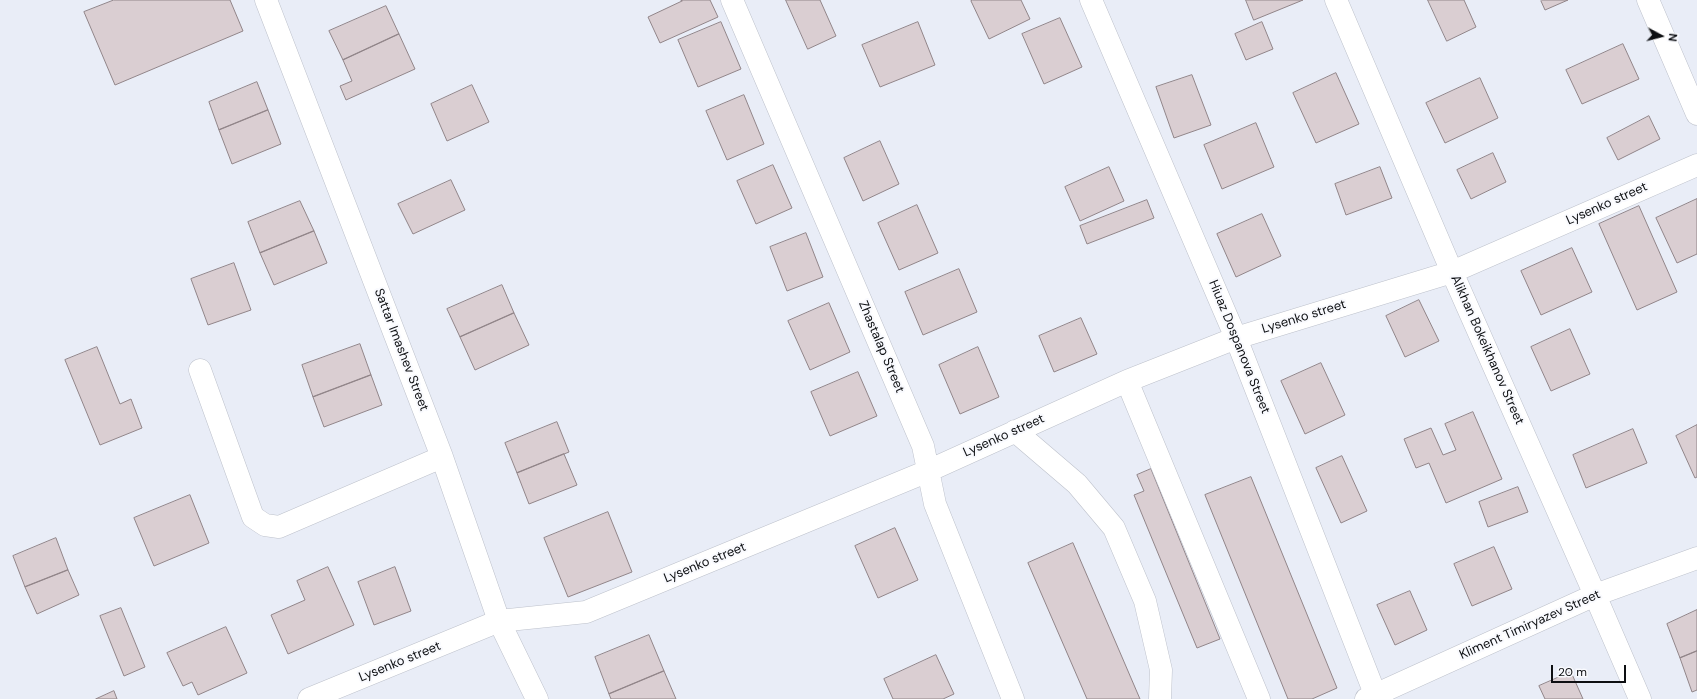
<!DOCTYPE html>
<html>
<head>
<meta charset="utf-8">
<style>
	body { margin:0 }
	#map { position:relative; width:1697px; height:699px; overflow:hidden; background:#e9edf7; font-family:"DM Sans",sans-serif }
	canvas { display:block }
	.north { position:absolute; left:1641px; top:16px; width:40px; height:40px; -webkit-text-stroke:3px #f9fafe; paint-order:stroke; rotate:97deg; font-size:11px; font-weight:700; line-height:16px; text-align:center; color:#0d0f12 }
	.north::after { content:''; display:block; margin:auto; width:14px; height:18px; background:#0d0f12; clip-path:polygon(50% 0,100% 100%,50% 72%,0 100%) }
	.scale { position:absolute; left:1551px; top:665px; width:75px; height:18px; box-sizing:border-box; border:2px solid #0d0f12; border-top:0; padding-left:5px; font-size:12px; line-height:14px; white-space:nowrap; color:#0d0f12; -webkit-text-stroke:3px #f9fafe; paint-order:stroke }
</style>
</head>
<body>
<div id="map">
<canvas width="1697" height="699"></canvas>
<div class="north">N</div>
<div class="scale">20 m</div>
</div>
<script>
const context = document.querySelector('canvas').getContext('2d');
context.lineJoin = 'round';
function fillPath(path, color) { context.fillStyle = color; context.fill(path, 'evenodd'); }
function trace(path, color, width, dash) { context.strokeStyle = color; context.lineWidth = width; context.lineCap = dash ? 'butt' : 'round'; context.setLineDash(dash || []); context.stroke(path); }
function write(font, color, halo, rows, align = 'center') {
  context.font = font + ' "DM Sans",sans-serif'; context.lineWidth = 4; context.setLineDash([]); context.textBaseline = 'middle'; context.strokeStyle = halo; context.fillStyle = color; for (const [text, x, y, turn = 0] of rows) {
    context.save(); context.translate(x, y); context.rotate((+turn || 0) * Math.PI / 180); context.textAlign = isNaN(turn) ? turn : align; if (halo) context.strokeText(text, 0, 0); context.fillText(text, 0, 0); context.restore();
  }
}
const building = new Path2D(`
	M114 0H230L243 31 115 85 84 12Z
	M681 0H710L718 17 660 43 648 17 682 1Z
	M786 0H820L836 36 808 49Z
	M973 0H1021L1030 19 989 39 971 1Z
	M1246 0H1303L1254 20Z
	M1428 0H1464L1476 27 1447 41Z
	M1542 0H1568L1545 10 1541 1Z
	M386 6 399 34 343 60 329 31Z
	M1060 18 1082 67 1044 84 1022 34Z
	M721 22 741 69 698 87 678 40Z
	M918 22 935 65 880 87 862 45Z
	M1262 22 1273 49 1246 60 1235 34Z
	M399 34 415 69 346 100 340 86 352 81 343 60Z
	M1623 44 1639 79 1582 104 1566 70Z
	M1336 73 1359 124 1316 143 1293 93Z
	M1192 75 1211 125 1174 138 1156 87Z
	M1480 78 1498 118 1445 143 1426 103Z
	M257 82 268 110 219 130 209 102Z
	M472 85 489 122 447 141 431 104Z
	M744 95 764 144 727 160 706 111Z
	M268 110 281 144 232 164 219 130Z
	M1649 116 1660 139 1618 160 1607 138Z
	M1256 123 1274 167 1222 189 1204 145Z
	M880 141 899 184 863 201 844 158Z
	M1493 153 1506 182 1471 199 1457 170Z
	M773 165 792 208 756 224 737 181Z
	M1109 167 1124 201 1080 221 1065 187Z
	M1380 167 1392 198 1346 215 1335 184Z
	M451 180 465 210 413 234 398 204Z
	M1697 199V254L1677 263 1656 218Z
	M1147 200 1154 218 1087 244 1080 226Z
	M300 201 314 231 260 253 248 222Z
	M917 205 938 253 899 270 878 223Z
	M1639 206 1677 292 1637 310 1599 224Z
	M1262 214 1281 256 1236 277 1217 234Z
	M314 231 327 263 274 285 260 253Z
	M806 233 823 277 787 291 770 247Z
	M1572 248 1592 292 1541 315 1521 271Z
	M234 263 251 310 208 325 191 279Z
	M959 269 977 312 923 335 905 292Z
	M502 285 514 313 460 337 447 309Z
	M1419 300 1439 341 1405 357 1386 316Z
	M829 303 850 352 810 370 788 321Z
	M514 313 529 345 475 370 460 337Z
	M1081 318 1097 354 1054 372 1039 336Z
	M1570 329 1590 374 1551 391 1531 347Z
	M360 344 371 375 313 397 302 365Z
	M97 347 120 404 131 399 142 428 100 445 65 360Z
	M978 347 999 397 960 414 939 365Z
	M1321 363 1345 415 1305 434 1281 381Z
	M858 372 877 416 830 436 811 392Z
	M371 375 382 405 324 427 313 397Z
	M1473 412 1502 479 1446 503 1429 463 1416 468 1404 439 1431 428 1443 455 1456 450 1445 424Z
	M557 422 569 452 517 473 505 443Z
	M1697 425V477L1695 478 1676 436Z
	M1633 429 1647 463 1586 488 1573 455Z
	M564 454 577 485 529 504 517 473Z
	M1342 456 1367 511 1341 523 1316 468Z
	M1151 469 1220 639 1197 648 1134 495 1144 491 1137 475Z
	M1251 477 1337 688 1312 699H1288L1205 495Z
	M1518 487 1528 512 1488 527 1479 502Z
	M190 495 209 543 154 566 134 518Z
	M608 512 632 572 568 597 544 538Z
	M895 528 918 580 878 598 855 546Z
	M56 538 68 570 25 587 13 556Z
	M1073 543 1140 699H1087L1028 563Z
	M1494 547 1512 589 1472 606 1454 564Z
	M328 567 354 625 288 654 271 615 305 600 297 581Z
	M395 567 411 611 374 625 358 582Z
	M68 570 79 595 37 614 25 587Z
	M1410 591 1427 630 1395 645 1377 605Z
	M121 608 145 667 124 676 100 616Z
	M1697 610V651L1680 658 1667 624Z
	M226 627 247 673 198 695 192 682 183 686 167 653Z
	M649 635 664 671 609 694 595 657Z
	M1697 651V690L1692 692 1680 658Z
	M936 655 954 694 943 699H893L884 679Z
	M664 671 676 699H611L609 694Z
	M1571 672 1583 699H1545L1539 686Z
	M114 691 117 699H96Z`);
const minor = new Path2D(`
	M266 0 442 457 499 621 537 699
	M732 0 923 446 935 504 1013 699
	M1091 0 1236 338 1377 699
	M1336 0 1452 272 1595 595 1640 699
	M1648 0 1697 114
	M200 370 253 517 265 525 279 527 442 457
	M1127 381 1259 699
	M1015 431 1077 484 1114 528 1145 601 1161 670 1160 699
	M309 699 499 621 586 612 928 471 1127 381 1236 338 1452 272 1697 165
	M1366 699 1595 595 1697 558`);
const streetNames = [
	["Lysenko street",1607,204,-24],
	["Lysenko street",1304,317,-17],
	["Zhastalap Street",881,347,67],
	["Hiuaz Dospanova Street",1239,347,68],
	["Sattar Imashev Street",401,350,69],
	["Alikhan Bokeikhanov Street",1487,350,66],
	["Lysenko street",1004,436,-24],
	["Lysenko street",705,563,-22],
	["Kliment Timiryazev Street",1530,625,-24],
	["Lysenko street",400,662,-22]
];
fillPath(building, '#daced2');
trace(building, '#918589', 1);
trace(minor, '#bdc1cb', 23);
trace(minor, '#fff', 22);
write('13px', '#0d0f12', '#f9fafe', streetNames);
</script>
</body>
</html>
